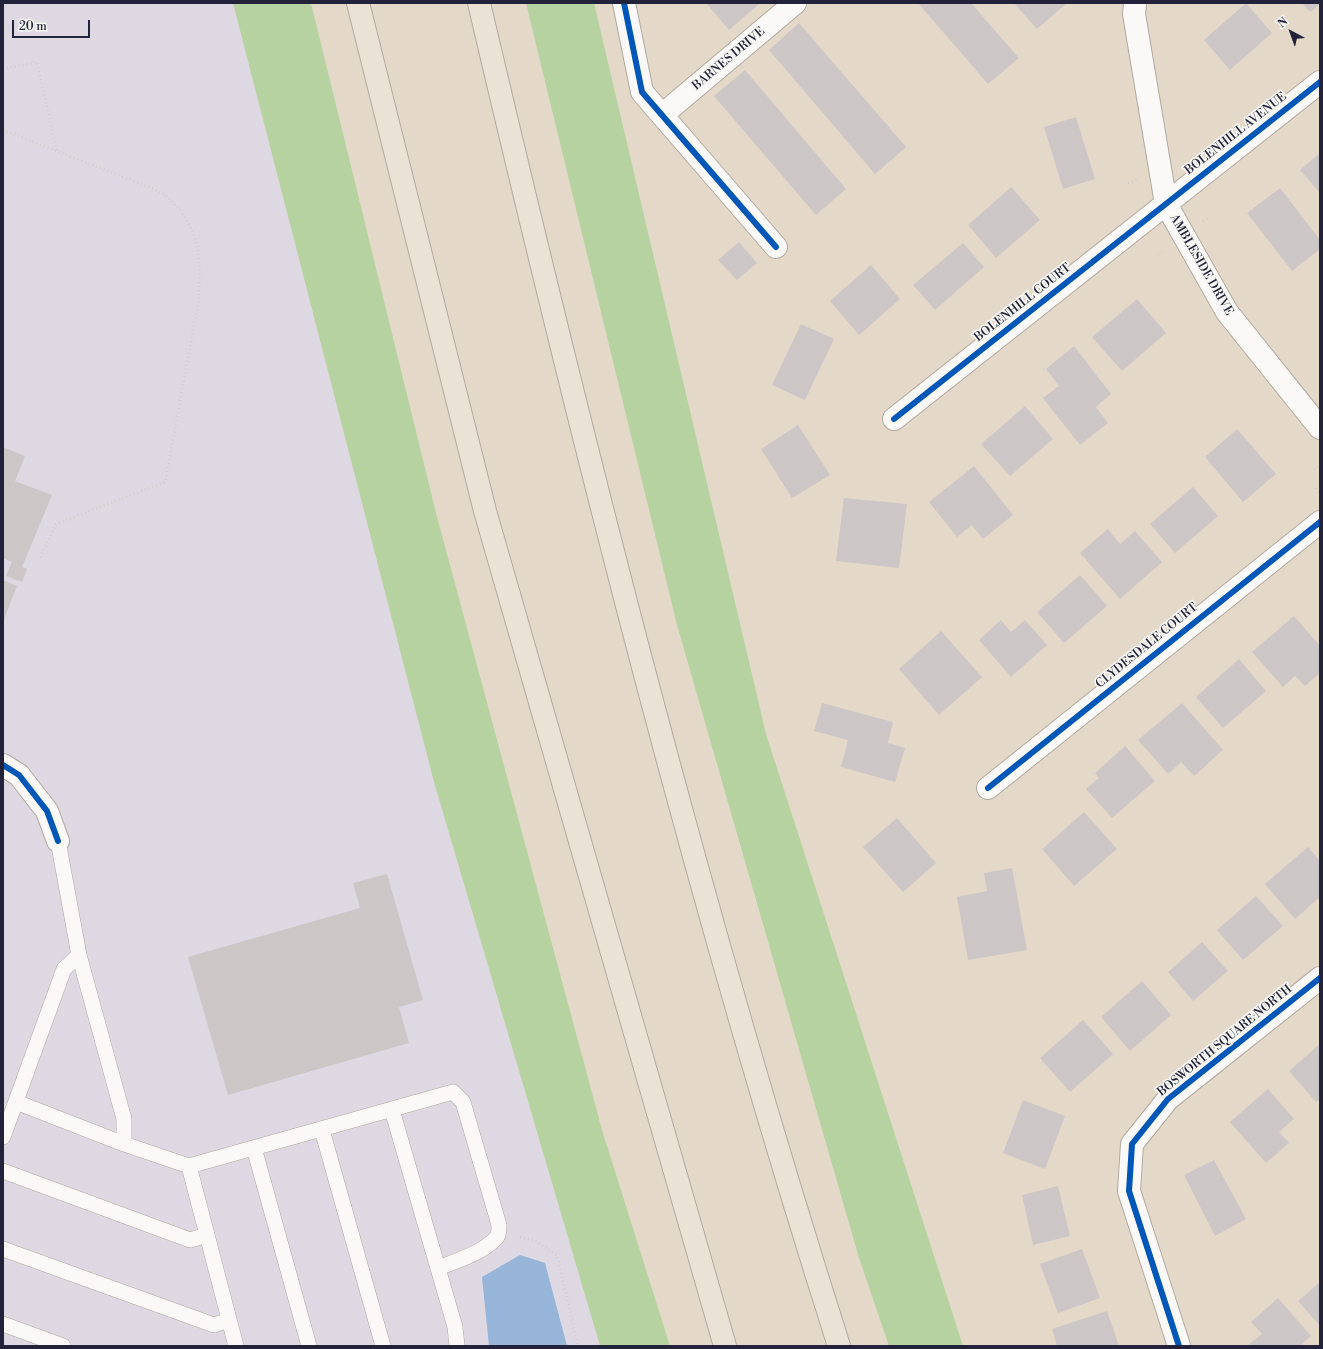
<!DOCTYPE html>
<html>
<head>
<meta charset="utf-8">
<style>
	body { margin:0 }
	#map { position:relative; width:1323px; height:1349px; overflow:hidden; background:#e4d9c8; font-family:"Libre Bodoni",serif }
	canvas { display:block }
	.frame { position:absolute; inset:0; border:4px solid #22223b; pointer-events:none }
	.north { position:absolute; left:1271px; top:12px; width:40px; height:40px; -webkit-text-stroke:3px #f6f6f2; paint-order:stroke; rotate:319deg; font-size:11px; font-weight:700; line-height:16px; text-align:center; color:#22223b }
	.north::after { content:''; display:block; margin:auto; width:14px; height:18px; background:#22223b; clip-path:polygon(50% 0,100% 100%,50% 72%,0 100%) }
	.scale { position:absolute; left:12px; top:20px; width:78px; height:18px; box-sizing:border-box; border:2px solid #22223b; border-top:0; padding-left:5px; font-size:12px; line-height:14px; white-space:nowrap; color:#22223b; -webkit-text-stroke:3px #f6f6f2; paint-order:stroke }
</style>
</head>
<body>
<div id="map">
<canvas width="1323" height="1349"></canvas>
<div class="frame"></div>
<div class="north">N</div>
<div class="scale">20 m</div>
</div>
<script>
const context = document.querySelector('canvas').getContext('2d');
context.lineJoin = 'round';
function fillPath(path, color) { context.fillStyle = color; context.fill(path, 'evenodd'); }
function trace(path, color, width, dash) { context.strokeStyle = color; context.lineWidth = width; context.lineCap = dash ? 'butt' : 'round'; context.setLineDash(dash || []); context.stroke(path); }
function write(font, color, halo, rows, align = 'center') {
  context.font = font + ' "Libre Bodoni",serif'; context.lineWidth = 3.5; context.setLineDash([]); context.textBaseline = 'middle'; context.strokeStyle = halo; context.fillStyle = color; for (const [text, x, y, turn = 0] of rows) {
    context.save(); context.translate(x, y); context.rotate((+turn || 0) * Math.PI / 180); context.textAlign = isNaN(turn) ? turn : align; if (halo) context.strokeText(text, 0, 0); context.fillText(text, 0, 0); context.restore();
  }
}
const built = new Path2D(`
	M3 3H233L434 782 600 1346H3Z`);
const green = new Path2D(`
	M233 3H311L436 513 602 1130 670 1346H600L434 782Z
	M526 3H594L766 734 963 1346H889L859 1258 677 625Z`);
const water = new Path2D(`
	M520 1255 545 1263 567 1346H489L482 1277Z`);
const building = new Path2D(`
	M706 3H758L759 4 729 30Z
	M918 3H971L1019 58 988 84Z
	M1014 3H1067L1037 29Z
	M1246 3 1272 33 1230 70 1204 40Z
	M1302 3H1320V4L1310 12Z
	M799 23 906 147 875 174 769 50Z
	M745 70 846 189 816 215 714 96Z
	M1076 117 1095 179 1063 189 1044 127Z
	M1320 153V193L1300 170Z
	M1011 187 1040 220 996 258 968 225Z
	M1280 188 1320 240V249L1292 271 1247 213Z
	M739 242 757 263 737 280 718 260Z
	M963 243 984 267 935 310 913 285Z
	M871 265 900 299 859 335 830 301Z
	M1137 299 1166 333 1122 371 1092 337Z
	M801 324 834 339 805 400 772 385Z
	M1074 346 1111 394 1096 407 1108 423 1080 445 1043 398 1059 386 1046 369Z
	M1025 406 1053 439 1010 476 981 444Z
	M798 425 830 475 792 498 761 449Z
	M1237 429 1276 474 1243 502 1205 457Z
	M3 447 25 456 15 481 52 495 22 567 27 569 22 582 6 576 12 562 3 558Z
	M974 466 1013 515 983 539 972 525 957 537 929 502Z
	M1193 487 1218 516 1175 553 1150 524Z
	M844 498 907 504 899 568 836 561Z
	M1108 529 1120 544 1135 531 1162 562 1120 599 1080 553Z
	M1080 575 1107 606 1064 643 1037 612Z
	M3 580 17 586 3 622Z
	M1294 616 1320 646V673L1305 686 1295 676 1283 687 1252 652Z
	M1001 620 1011 632 1025 620 1047 645 1011 677 979 640Z
	M941 631 982 677 939 715 899 669Z
	M1239 659 1266 691 1223 728 1196 697Z
	M822 703 893 722 888 743 905 748 895 782 841 767 848 740 814 731Z
	M1182 703 1223 750 1194 776 1181 762 1168 774 1138 740Z
	M1125 746 1155 781 1112 818 1086 789 1099 778 1095 773Z
	M1084 812 1117 849 1074 886 1042 849Z
	M897 818 936 863 903 892 863 847Z
	M1308 847 1320 861V897L1295 919 1265 884Z
	M1012 868 1027 950 968 960 957 897 987 891 984 873Z
	M387 874 423 1000 399 1007 409 1043 228 1095 188 957 360 908 353 883Z
	M1256 896 1283 926 1243 960 1217 930Z
	M1202 942 1228 971 1193 1001 1168 972Z
	M1142 981 1171 1015 1130 1051 1101 1017Z
	M1083 1020 1113 1054 1070 1092 1040 1058Z
	M1320 1044V1099L1316 1102 1289 1071Z
	M1268 1089 1294 1119 1279 1132 1289 1143 1266 1163 1230 1122Z
	M1023 1100 1065 1116 1045 1169 1003 1153Z
	M1214 1160 1246 1219 1215 1236 1184 1175Z
	M1058 1186 1070 1236 1033 1245 1022 1195Z
	M1082 1249 1100 1298 1058 1313 1040 1264Z
	M1320 1282V1326L1298 1301Z
	M1278 1298 1311 1336 1300 1346H1247L1262 1334 1251 1322Z
	M1107 1311 1119 1346H1057L1052 1329Z`);
const path = new Path2D(`
	M3 69 37 62 57 151
	M3 130 146 186C151 188 157 190 162 193 178 203 196 231 198 250 200 266 199 283 199 299L165 482 56 524 40 558
	M1128 183 1137 180
	M1203 221 1209 217
	M1158 255 1165 250
	M1314 469 1320 465
	M1316 488 1320 494
	M520 1237 536 1241 557 1255 578 1346`);
const service = new Path2D(`
	M58 841 79 955 124 1119V1144
	M16 1102 124 1144 189 1166 236 1346
	M392 1110 455 1327 457 1346
	M322 1130 383 1346
	M3 1137 64 969 79 955
	M254 1148 309 1346
	M189 1166 453 1092 463 1102 499 1225C499 1229 499 1234 497 1237 483 1253 456 1261 438 1268
	M3 1171 190 1240 207 1235
	M3 1249 214 1325 229 1320
	M3 1324 63 1346`);
const minor = new Path2D(`
	M624 3 642 92 776 247
	M1135 3 1134 14 1166 204 1227 312 1320 428
	M662 115 795 3
	M894 419 1320 82
	M3 765 19 775 47 811 58 841
	M988 788 1320 522
	M1179 1346 1129 1191 1132 1144 1168 1099 1320 978`);
const motorway = new Path2D(`
	M358 3 485 511 725 1346
	M479 3C585 454 698 904 839 1346`);
const cycleway = new Path2D(`
	M624 3 642 92 776 247
	M894 419 1320 82
	M3 765 19 775 47 811 58 841
	M988 788 1320 522
	M1179 1346 1129 1191 1132 1144 1168 1099 1320 978`);
const streetNames = [
	["BARNES DRIVE",729,59,-40],
	["BOLENHILL AVENUE",1236,134,-38],
	["AMBLESIDE DRIVE",1201,265,60],
	["BOLENHILL COURT",1023,303,-38],
	["CLYDESDALE COURT",1147,646,-39],
	["BOSWORTH SQUARE NORTH",1225,1041,-39]
];
fillPath(built, '#ded8e2');
fillPath(green, '#b6d2a0');
fillPath(water, '#96b5d8');
fillPath(building, '#ccc6c6');
trace(service, '#b0a9a0', 16);
trace(minor, '#b0a9a0', 24);
trace(motorway, '#b0a9a0', 24);
trace(path, '#d1cfcb', 2.5, [1, 3]);
trace(service, '#fbf9f7', 15);
trace(minor, '#fbf9f7', 22);
trace(motorway, '#ebe2d6', 22);
trace(cycleway, '#0057b8', 6);
write('12px', '#22223b', '#f6f6f2', streetNames);
</script>
</body>
</html>
